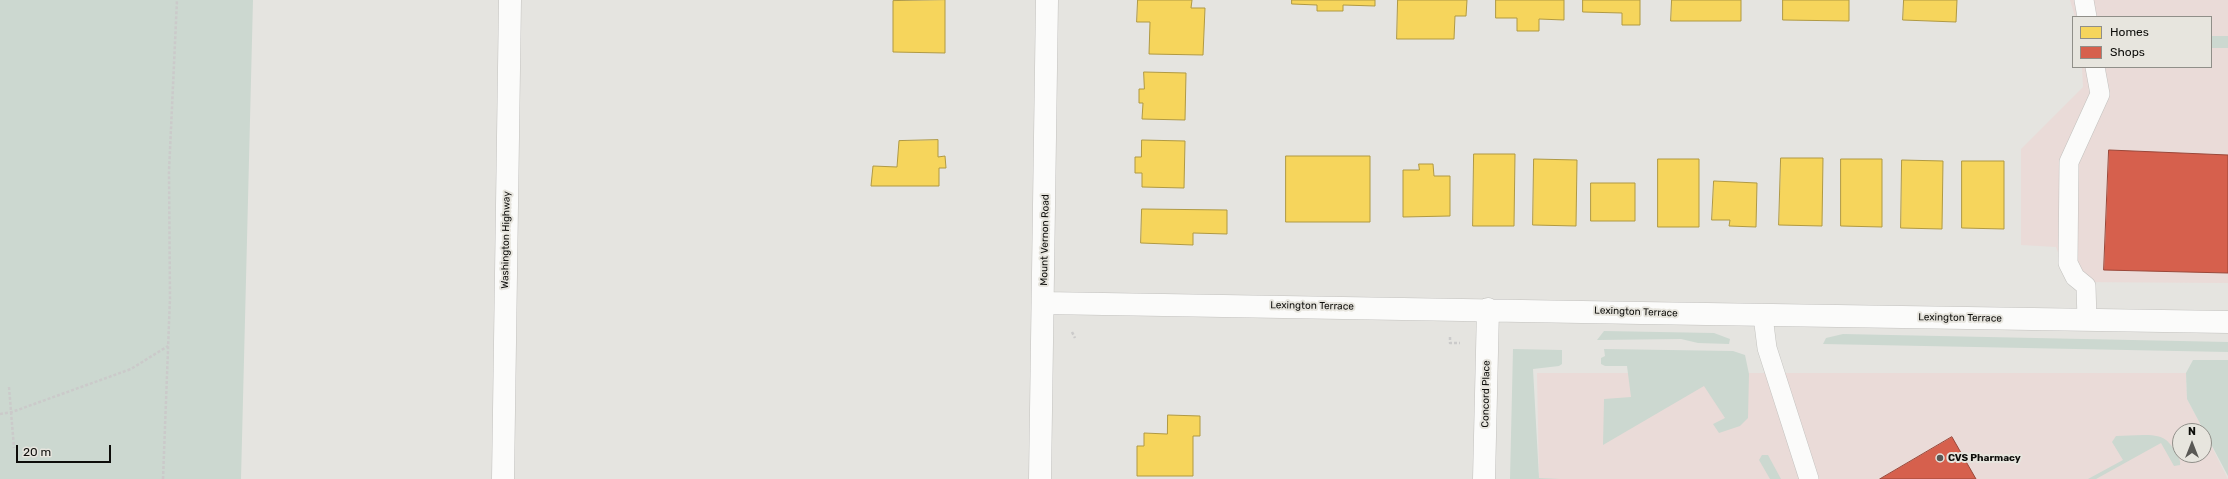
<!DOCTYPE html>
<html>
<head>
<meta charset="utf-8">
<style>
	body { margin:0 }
	#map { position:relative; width:2228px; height:479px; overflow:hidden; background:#e5e4e0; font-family:Rubik,sans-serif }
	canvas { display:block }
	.legend { position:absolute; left:2072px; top:16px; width:140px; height:52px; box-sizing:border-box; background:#e7e5de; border:1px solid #908f89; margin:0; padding:5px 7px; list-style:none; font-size:12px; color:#0d0d0a }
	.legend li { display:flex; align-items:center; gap:8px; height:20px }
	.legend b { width:20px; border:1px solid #908f89 }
	.north { position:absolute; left:2172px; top:423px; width:40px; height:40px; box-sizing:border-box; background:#e7e5de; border:1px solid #908f89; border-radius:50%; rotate:0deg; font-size:11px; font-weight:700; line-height:16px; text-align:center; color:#0d0d0a }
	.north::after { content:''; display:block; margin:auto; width:14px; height:18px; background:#595855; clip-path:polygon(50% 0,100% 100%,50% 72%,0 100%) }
	.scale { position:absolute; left:16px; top:445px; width:95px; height:18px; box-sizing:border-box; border:2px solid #0d0d0a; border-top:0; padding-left:5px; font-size:12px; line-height:14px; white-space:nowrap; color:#0d0d0a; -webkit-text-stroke:3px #e7e5de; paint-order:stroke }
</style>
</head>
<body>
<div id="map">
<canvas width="2228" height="479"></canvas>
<ul class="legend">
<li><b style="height:11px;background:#f6d55c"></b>Homes</li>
<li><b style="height:11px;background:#d6604d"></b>Shops</li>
</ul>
<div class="north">N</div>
<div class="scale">20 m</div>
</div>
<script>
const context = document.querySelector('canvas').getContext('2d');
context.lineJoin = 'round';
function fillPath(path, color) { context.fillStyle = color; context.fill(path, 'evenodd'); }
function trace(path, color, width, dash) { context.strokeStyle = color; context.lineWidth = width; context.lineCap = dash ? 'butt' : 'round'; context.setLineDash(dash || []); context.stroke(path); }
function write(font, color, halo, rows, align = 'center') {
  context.font = font + ' Rubik,sans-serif'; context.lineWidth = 4; context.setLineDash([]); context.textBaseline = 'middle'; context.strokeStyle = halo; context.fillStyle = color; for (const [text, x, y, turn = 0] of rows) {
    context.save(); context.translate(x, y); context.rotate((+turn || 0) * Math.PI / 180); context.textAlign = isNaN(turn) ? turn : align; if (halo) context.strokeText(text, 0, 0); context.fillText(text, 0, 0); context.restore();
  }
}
const commercial = new Path2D(`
	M2070 0H2228V283L2069 282 2056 247 2021 245V149L2083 87 2082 67H2211V17H2075Z
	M1537 373H2186L2187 399 2204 431H2180V455H2204V431L2228 479H1539Z`);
const green = new Path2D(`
	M0 0H253L241 479H0Z
	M2211 36H2228V48H2211Z
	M1604 331 1714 333 1730 339 1729 344 1698 343 1681 339 1597 340Z
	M1843 334 2228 342V352L1823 344 1826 338Z
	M1513 349 1562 350V364L1559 366 1533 369 1539 478 1560 479H1510Z
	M1604 349 1733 351 1745 355 1749 374 1748 418 1740 426 1719 433 1713 424 1725 418 1704 386 1603 445 1604 399 1631 397 1627 366H1605L1601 364V358L1605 356Z
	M2193 360H2228V476L2187 399 2186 373Z
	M2143 435C2151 435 2159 435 2166 440 2171 444 2182 458 2180 465L2174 466 2161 443 2096 479H2088L2123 460 2112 442 2116 436Z
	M1762 455H1768L1781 479H1770L1759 460Z`);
const homes = new Path2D(`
	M945 0V53L893 52V1Z
	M1138 0H1192L1191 8H1205L1203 55 1149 54 1150 22H1137Z
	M1292 0H1375V6L1343 5V11H1317V5L1292 4Z
	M1398 0H1467L1466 16H1455L1454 39H1397Z
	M1496 0H1564V20L1539 19V31H1517V18H1496Z
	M1583 0H1640V25H1622V13L1583 12Z
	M1672 0H1741V21H1671Z
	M1783 0H1849V21L1783 20Z
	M1904 0H1957L1956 22 1903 20Z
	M1144 72 1186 73 1185 120 1142 119 1143 103H1139V89H1144Z
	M938 140V157L945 156 946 168H939V186H871L873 166 897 167 899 141Z
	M1142 140 1185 141 1184 188 1142 187V173H1135V157H1141Z
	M1474 154H1515L1514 226H1473Z
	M1286 156H1370V222H1286Z
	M1781 158H1823L1822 226 1779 225Z
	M1534 159 1577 160 1576 226 1533 225Z
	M1658 159H1699V227H1658Z
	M1841 159H1882V227L1841 226Z
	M1902 160 1943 161 1942 229 1901 228Z
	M1962 161H2004V229L1962 228Z
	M1419 164H1433L1434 176H1450V216L1403 217V170H1419Z
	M1714 181 1757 183 1756 227 1729 226 1730 220H1712Z
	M1591 183H1635V221H1591Z
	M1142 209 1227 210V234L1193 233V245L1141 243Z
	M1168 415 1200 416V436H1193V476H1137V446H1144V433L1167 434Z`);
const shops = new Path2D(`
	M2109 150 2228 155V273L2104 270Z
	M1952 437 1976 479H1880Z`);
const path = new Path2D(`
	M1072 332 1075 338
	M1450 337V343H1460
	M9 387 14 448
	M0 414 12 412 131 369 168 346
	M163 479 170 298 169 171 177 0`);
const lane = new Path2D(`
	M2084 0 2087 17
	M1763 316 1767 348 1809 479
	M2087 320 2086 286 2075 277 2068 263 2069 162 2100 94 2095 67`);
const street = new Path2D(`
	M1044 303C1439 309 1833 317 2228 322
	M503 479 510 0
	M1040 479 1047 0
	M1484 479 1488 309`);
const markers = [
	[1940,458,4,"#595855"]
];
const streetNames = [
	["Washington Highway",506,240,-89],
	["Mount Vernon Road",1045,240,-89],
	["Lexington Terrace",1312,306,1],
	["Lexington Terrace",1636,312,2],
	["Lexington Terrace",1960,318,1],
	["Concord Place",1486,394,-89]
];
const poiNames = [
	["CVS Pharmacy",1948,458]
];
fillPath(commercial, '#eadbd8');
fillPath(green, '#ccd8d0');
fillPath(homes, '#f6d55c');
trace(homes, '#b09943', 1);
fillPath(shops, '#d6604d');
trace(shops, '#9a4739', 1);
trace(lane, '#c2c1be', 20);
trace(street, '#c2c1be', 23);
trace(path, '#cbcaca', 2.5, [3, 2]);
trace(lane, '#fbfbfa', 19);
trace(street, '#fbfbfa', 22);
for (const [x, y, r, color] of markers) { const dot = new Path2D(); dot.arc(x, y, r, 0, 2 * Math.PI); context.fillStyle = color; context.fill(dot); trace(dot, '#e7e5de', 1.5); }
write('10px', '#0d0d0a', '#e7e5de', streetNames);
write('bold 10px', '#0d0d0a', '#e7e5de', poiNames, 'left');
</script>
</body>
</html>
